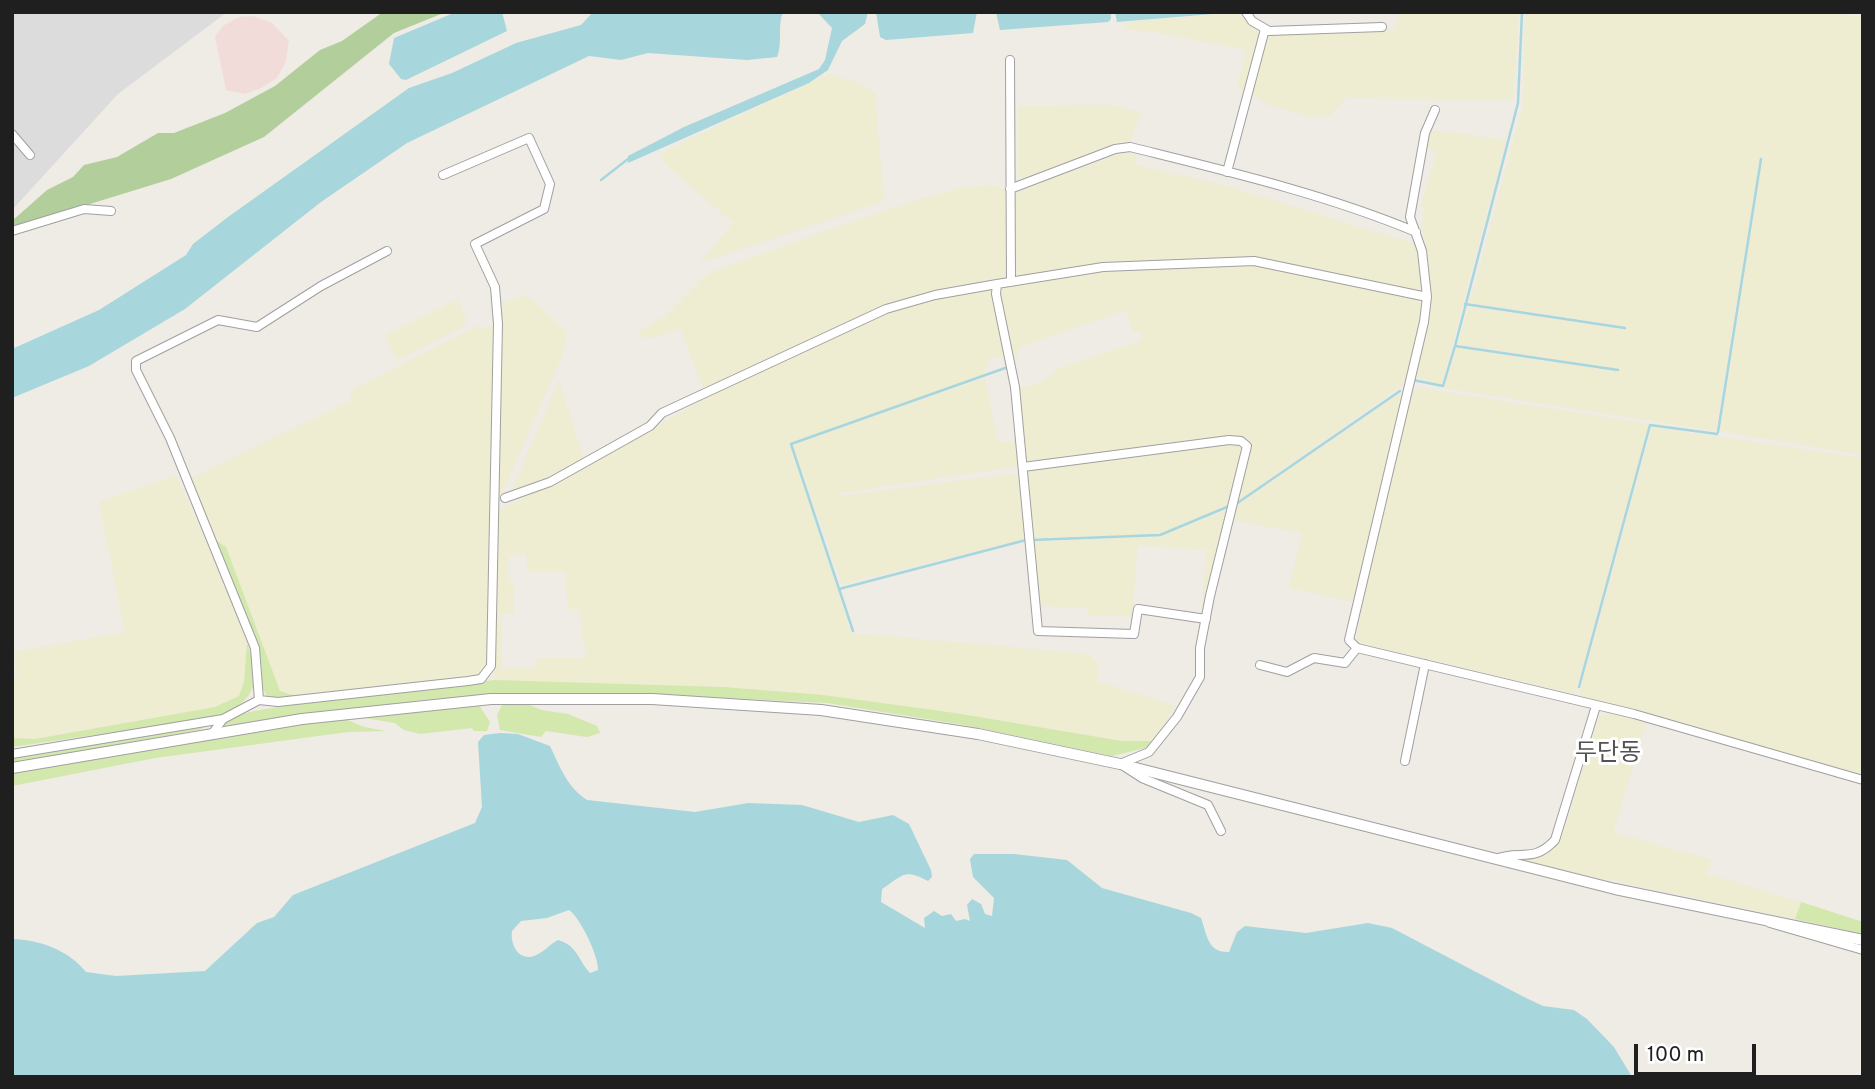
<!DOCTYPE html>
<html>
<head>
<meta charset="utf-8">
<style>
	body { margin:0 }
	#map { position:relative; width:1875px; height:1089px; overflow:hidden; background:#efebe5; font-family:Overpass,sans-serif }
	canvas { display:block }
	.frame { position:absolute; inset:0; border:14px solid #1f1f1f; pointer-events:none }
	.scale { position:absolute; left:1634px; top:1044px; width:122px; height:32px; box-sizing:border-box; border:4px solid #1f1f1f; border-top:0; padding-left:9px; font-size:21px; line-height:24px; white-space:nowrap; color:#1f1f1f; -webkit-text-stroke:5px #fff; paint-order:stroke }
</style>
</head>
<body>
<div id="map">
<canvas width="1875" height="1089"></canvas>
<div class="frame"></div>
<div class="scale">100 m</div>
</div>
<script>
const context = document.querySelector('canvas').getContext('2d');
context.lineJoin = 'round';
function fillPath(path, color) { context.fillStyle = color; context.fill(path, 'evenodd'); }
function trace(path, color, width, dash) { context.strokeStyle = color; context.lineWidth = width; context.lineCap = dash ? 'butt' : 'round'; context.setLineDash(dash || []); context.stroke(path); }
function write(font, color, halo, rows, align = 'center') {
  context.font = font + ' Overpass,"Noto Sans KR",sans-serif'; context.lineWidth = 6; context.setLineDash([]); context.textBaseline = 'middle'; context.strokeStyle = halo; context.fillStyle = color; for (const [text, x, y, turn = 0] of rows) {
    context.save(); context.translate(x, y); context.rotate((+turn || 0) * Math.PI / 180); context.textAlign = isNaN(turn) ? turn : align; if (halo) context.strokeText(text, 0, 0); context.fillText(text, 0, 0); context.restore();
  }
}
const residential = new Path2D(`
	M12 12H227L118 94 12 210Z`);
const military = new Path2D(`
	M253 16 272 23 289 41 286 61 277 78 261 88 245 94 226 90 215 36 223 26 239 17Z`);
const farmland = new Path2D(`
	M1400 12H1519L1513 100 1346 98 1329 116 1310 117 1268 105 1253 95 1265 38 1273 34 1394 29Z
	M1525 12H1836L1851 17 1863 15V455L1720 431 1763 157H1760L1716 431 1444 388 1457 348 1619 372V369L1458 344 1469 307 1627 329V326L1470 303 1523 104Z
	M1237 13 1259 31 1244 90 1237 88 1246 50 1155 32 1125 29V22Z
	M829 74 861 84 875 93 884 201 700 263 733 223 665 164 660 153Z
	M1112 105 1141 113 1131 141 1117 142 1027 179 1018 176V106Z
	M1431 130 1506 140 1442 384 1414 377 1431 301 1428 254 1421 225 1425 208 1420 206 1437 152 1426 148Z
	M1124 152 1136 155V165L1224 185 1415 244 1419 248 1424 287 1412 290 1242 257 1106 263 1017 277 1015 197 1020 191Z
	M994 185 1005 190 1008 196V270L1006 277 997 281 939 292 703 388 680 328 651 338 642 337 638 332 664 317 708 273 892 208 960 188Z
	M1252 264 1414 297 1423 307 1407 382 1238 501 1246 440 1027 466 1018 388 1037 384 1051 376 1055 370 1141 341V333L1132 331 1126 310 1023 346 1017 352 1018 358H1014L1000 295 1003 287 1100 269Z
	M993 288 1006 355 989 359 984 375 790 443 851 633 1091 654V659L1099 662 1097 681 1175 706 1155 741H1122L955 713 723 687 494 680 497 517 501 509 626 444 748 374 901 306ZM526 554 528 571H565L568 609H579L586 658H537L536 667 502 669 501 614 514 613 513 585 507 574 509 555Z
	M523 296 530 298 567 332 562 356 498 503 502 303Z
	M456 300 462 307 466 319 464 326 397 360 385 335Z
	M477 326 481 329 493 326 486 667 480 674 471 676 296 696 280 691 226 547 214 539 190 484 192 478 352 400 350 391Z
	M985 378 998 442 1018 441 1020 466 839 493 840 496 1021 473 1028 538 842 584 793 445Z
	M559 381 584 460 547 480 510 494Z
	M1418 388 1649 424 1575 694 1356 642 1367 578 1410 393Z
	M1398 395 1401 398 1396 421 1354 602 1289 588 1302 533 1232 520 1236 506Z
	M1652 427 1863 458V776L1579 695Z
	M1233 442 1244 447 1231 505 1159 534 1034 538 1027 470Z
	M176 475 235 606 247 643 244 682 239 696 215 707 35 739 12 738V678L18 676 14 652 125 632 99 502Z
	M1228 510 1204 610 1202 611 1206 550 1138 545 1132 617 1088 615V608L1040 606 1034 542 1161 536Z
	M1610 712 1646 723 1613 833 1711 859 1707 874 1801 902 1795 919 1514 860 1542 857 1550 853 1562 836 1599 717Z`);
const grass = new Path2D(`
	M214 539 226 547 280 691 296 696C288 698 277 703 270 698 258 690 264 673 261 662 252 620 230 579 214 539Z
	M247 643C261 680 258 694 225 716L12 747V738L35 739 215 707 239 696 244 682Z
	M494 680 723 687 823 695 955 713 1122 741H1155L1145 748 1112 756 964 725 827 703 616 693 498 694 424 700 222 726C233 712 264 710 282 706Z
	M503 703H525L541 710 568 714 597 726 600 733 587 737 546 731 541 737 500 730 497 715Z
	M479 705 490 722 487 731H474L472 728 420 734 404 730 395 723 365 718Z
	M345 719 364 727 386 731 348 732 155 758 12 786V773L239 733Z
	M215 722 199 730 12 763V756Z
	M1801 902 1863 922V934L1795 919Z`);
const forest = new Path2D(`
	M383 12H446L394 33 264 137 171 179 12 228V221L47 190 73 177 84 165 117 157 158 133H174L225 113 275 86 320 50 342 41Z`);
const water = new Path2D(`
	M456 12H502L507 31 406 80 401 79 389 64 394 38Z
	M593 12H783C777 26 783 42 777 57L747 60 648 53 621 60 589 56 407 143 321 202 185 309 89 366 12 398V349L99 310 186 255 193 244 228 217 409 88 452 73 516 43 581 25Z
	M817 12H868L865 24 842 41 828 70 809 83 628 163V156L684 127 819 69 825 60 832 28Z
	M876 12H977L973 33 886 40 880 37Z
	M996 12H1111V19L1108 22 1000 30Z
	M1115 12H1237L1117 22Z
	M500 733 518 734 550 746C560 767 567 787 587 800L695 812 748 803 802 805 859 822 893 815 909 824 931 870 932 877 928 881C904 868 903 875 882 889L881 902 925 928 924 918 934 911 942 916 951 914 956 921 965 919 970 921 967 905 972 899 981 904 985 914 992 916 994 898 973 877 970 859 974 854H1014L1067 860 1102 888 1191 913 1201 918C1207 934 1207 953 1229 952L1237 932 1245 926 1306 933 1368 923 1392 928 1524 997 1543 1006 1574 1010 1587 1019 1614 1047 1632 1077H12V939C41 940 68 950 86 972L116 976 205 971 257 923 274 917 293 895 475 823 482 807 478 742 484 735ZM569 910C580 917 599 957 598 970L590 973C578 960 578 946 558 940 550 944 543 953 534 956 518 961 510 944 512 931L521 921 547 918Z`);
const stream = new Path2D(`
	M601 180 628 159
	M1465 304 1625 328
	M1455 346 1618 370
	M1413 380 1443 386 1455 346 1518 103 1522 12
	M1718 432 1761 159
	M1236 504 1400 391
	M1032 540 1160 535 1227 507
	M839 589 1026 540
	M853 631 791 444 1008 367
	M1579 687 1650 425 1717 434`);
const minor = new Path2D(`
	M1246 12 1252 21 1269 31 1382 27
	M1010 60 1011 282
	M1435 110 1425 133 1410 217 1422 251 1427 297 1424 322 1349 640 1357 648 1634 714 1863 780
	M12 134 30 155
	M1227 172 1265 29
	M1010 189 1115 149 1130 147C1226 171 1325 194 1416 232
	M12 231 84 209 111 211
	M997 284 996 294 1015 387 1038 631 1134 634 1138 609 1206 619
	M1023 467 1229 440 1241 441 1247 446 1210 596 1200 648V677L1177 717 1149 752 1120 764
	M505 498 550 482 650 426 662 413 886 309 935 295 997 284 1103 267 1254 261 1427 297
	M1260 665 1287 672 1314 658 1345 663 1357 648
	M259 700 278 702 468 681 481 679 491 666 498 324 495 287 475 244 544 209 550 184 529 138 443 175
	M212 734 223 719 259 700 255 648 170 438 136 370V361L218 320 257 327 321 286 387 251
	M12 754 223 719
	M1405 761 1425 664
	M1125 767 1142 778 1208 805 1221 831
	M1496 859C1519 849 1533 864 1555 840L1596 706
	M1770 923 1863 950`);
const tertiary = new Path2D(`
	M12 768 302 719 491 699H652L821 710 978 734 1120 764 1615 889 1863 940`);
const quarterNames = [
	["두단동",1608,755]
];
fillPath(residential, '#dddcdc');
fillPath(military, '#f1dcd9');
fillPath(farmland, '#eeecd1');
fillPath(grass, '#d2e8ac');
fillPath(forest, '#b1ce9b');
fillPath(water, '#a7d7dc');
trace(stream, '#a7d7dc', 2.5);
trace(minor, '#a0a0a0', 10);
trace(tertiary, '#a0a0a0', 12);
trace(minor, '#fff', 8);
trace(tertiary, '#fff', 10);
write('24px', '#525252', '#fff', quarterNames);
</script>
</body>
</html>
